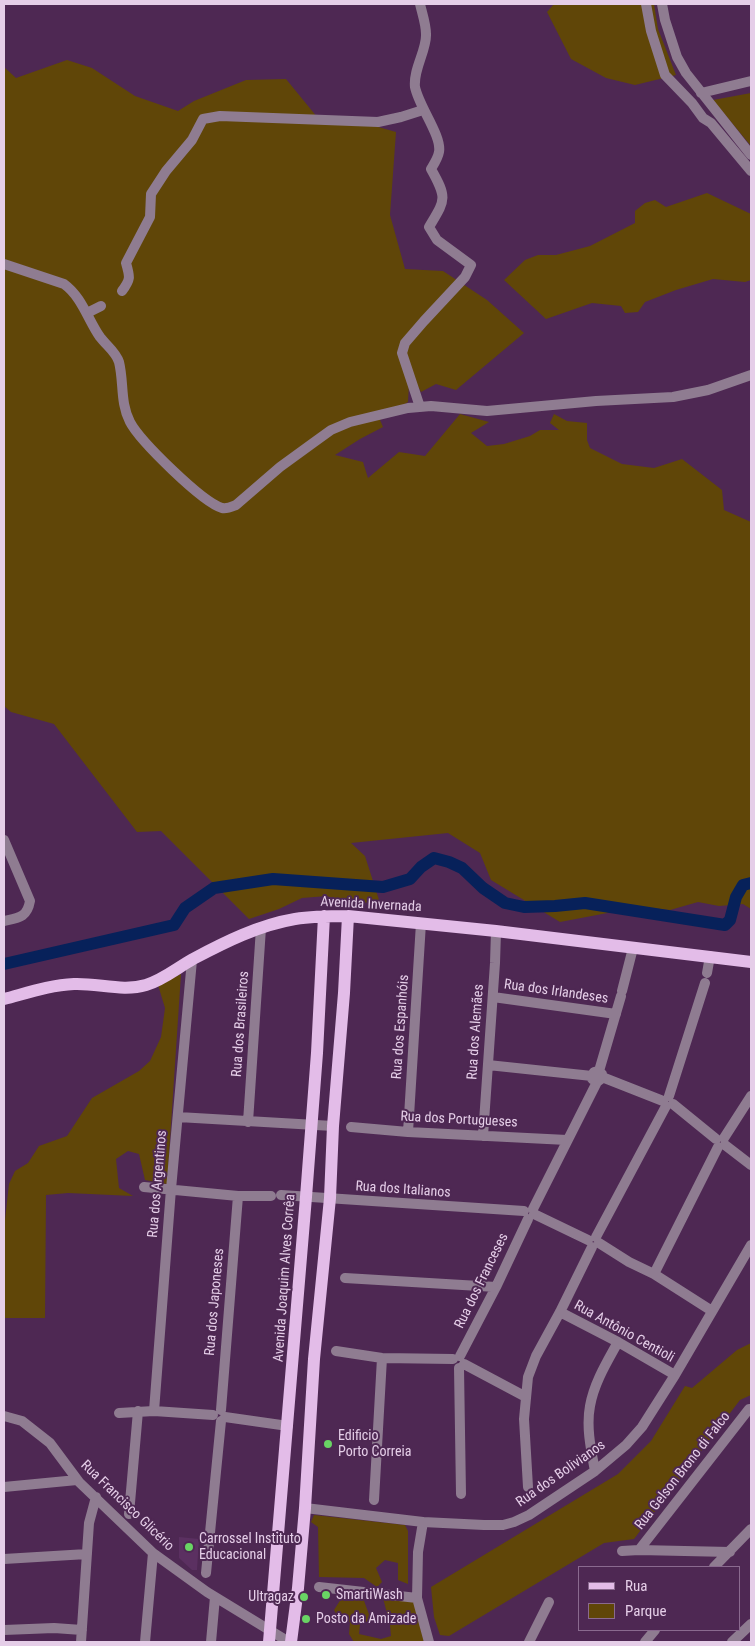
<!DOCTYPE html>
<html>
<head>
<meta charset="utf-8">
<style>
	body { margin:0 }
	#map { position:relative; width:755px; height:1646px; overflow:hidden; background:#4e2853; font-family:"Roboto Condensed",sans-serif }
	canvas { display:block }
	.frame { position:absolute; inset:0; border:5px solid #e5cee8; pointer-events:none }
	.legend { position:absolute; left:578px; top:1566px; width:162px; height:65px; box-sizing:border-box; background:#4e2853; border:1px solid #8a6a8f; margin:0; padding:6px 9px; list-style:none; font-size:15px; color:#e5cee8 }
	.legend li { display:flex; align-items:center; gap:10px; height:25px }
	.legend b { width:25px; border:1px solid #8a6a8f }
</style>
</head>
<body>
<div id="map">
<canvas width="755" height="1646"></canvas>
<div class="frame"></div>
<ul class="legend">
<li><b style="height:6px;background:#e3bce8"></b>Rua</li>
<li><b style="height:14px;background:#604608"></b>Parque</li>
</ul>
</div>
<script>
const context = document.querySelector('canvas').getContext('2d');
context.lineJoin = 'round';
function fillPath(path, color) { context.fillStyle = color; context.fill(path, 'evenodd'); }
function trace(path, color, width, dash) { context.strokeStyle = color; context.lineWidth = width; context.lineCap = dash ? 'butt' : 'round'; context.setLineDash(dash || []); context.stroke(path); }
function write(font, color, halo, rows, align = 'center') {
  context.font = font + ' "Roboto Condensed",sans-serif'; context.lineWidth = 4; context.setLineDash([]); context.textBaseline = 'middle'; context.strokeStyle = halo; context.fillStyle = color; for (const [text, x, y, turn = 0] of rows) {
    context.save(); context.translate(x, y); context.rotate((+turn || 0) * Math.PI / 180); context.textAlign = isNaN(turn) ? turn : align; if (halo) context.strokeText(text, 0, 0); context.fillText(text, 0, 0); context.restore();
  }
}
const built = new Path2D(`
	M179 1537 199 1539 197 1570H192L179 1558Z`);
const green = new Path2D(`
	M554 4H654L658 29 676 75 635 85 606 78 571 59 547 12Z
	M67 60 92 68 135 96 178 111 194 101 246 80 286 79 322 123H364L396 132 390 215 405 269 443 271 487 300 524 333 456 390 436 384 421 392 415 381 409 383 408 402 380 420 383 427 360 439 335 455 363 462 368 478 399 452 425 456 460 414 489 422 471 433 487 446 504 444 530 436 540 430H559L550 423 554 414 567 421 587 423V440L590 448 622 464 654 468 682 459 722 490 724 510 751 522V909L743 904 719 906 698 902 670 910 639 907 560 922 491 880 480 853 448 833 351 843 365 856 380 903 344 902 327 896 302 898 279 909 249 919 161 831 137 832 54 724 11 712 4 706V67L16 78Z
	M751 93V146L713 100Z
	M707 193 751 214V280L745 282 713 279 676 290 645 302 638 312 625 313 621 306 592 303 546 319 504 280 525 260 538 255H556L590 246 635 223V211L645 203 655 200 666 207Z
	M181 974 167 1184 145 1180 139 1154 128 1151 116 1159 119 1188 133 1196 68 1193 46 1195 45 1318H4V1229L9 1184 15 1171 28 1163 39 1146 67 1136 92 1098 139 1071 150 1061 161 1037 165 1008 158 985Z
	M751 1343V1395L740 1400 634 1539 604 1543 449 1636 440 1635 434 1617 431 1587 618 1474 651 1441 685 1386 692 1388 737 1350Z
	M314 1515 405 1525 408 1531V1584L398 1580V1563L385 1560 376 1568 382 1582 377 1587 364 1578 319 1577 318 1527 311 1522Z
	M347 1596 363 1598 371 1620 360 1624 359 1634 381 1639 391 1636 390 1625 383 1598 414 1601 424 1642H354L349 1634 350 1622 339 1619 334 1610 341 1599Z`);
const river = new Path2D(`
	M4 964 174 925 185 908 214 888 273 879 383 887 410 879 421 867 434 858 449 862 462 868 483 888 505 903 524 907 555 906 585 903 725 925 730 920 736 897 743 885 751 883`);
const minor = new Path2D(`
	M646 4 651 31 665 75 692 103 703 118 711 123 751 171
	M662 4 665 20 677 57 686 73 751 155
	M701 93 751 81
	M4 264 64 284C82 297 88 320 100 337 106 345 116 352 119 362 124 382 120 403 130 422 140 441 202 502 222 508 227 509 231 507 236 505L280 467 313 443 331 430 350 422 408 408 431 406 487 411 596 401 673 397 708 390 751 375
	M122 291C131 279 130 277 126 263L150 217 151 194 166 171 192 140 203 119 220 116 378 122 401 117 423 110
	M87 313 101 306
	M420 407 402 353 405 343 424 321 465 277 471 265 437 240 429 227C445 200 448 199 431 169 434 164 438 158 439 152 442 136 419 107 415 87 413 69 427 50 426 34 426 24 422 13 420 4
	M4 840 30 901C27 918 18 918 4 921
	M707 973 710 956
	M622 991 633 948
	M493 997 616 1014
	M488 1065 592 1076
	M599 1071 621 996
	M602 1077 663 1101
	M669 1096 705 983
	M673 1104 716 1139
	M178 1117 333 1126
	M248 1122 261 928
	M351 1127 408 1132 567 1140
	M408 1132 421 923
	M483 1136 495 963 496 931
	M724 1138 751 1096
	M725 1145 751 1165
	M144 1187 238 1196H271
	M281 1195 524 1211
	M533 1209 597 1082 601 1079 602 1074 598 1071 594 1072 592 1076V1079L597 1082
	M534 1214 588 1240
	M596 1237 666 1106
	M599 1243 629 1262 654 1274 712 1311
	M654 1274 718 1147
	M345 1278 496 1287
	M560 1312 618 1342 675 1375
	M336 1351 382 1358 453 1359
	M460 1356 496 1287 528 1219
	M464 1364 526 1397
	M459 1368 461 1494
	M221 1410 238 1196
	M154 1411 171 1189 192 960
	M119 1413 154 1411 213 1415
	M4 1416 22 1421 50 1443 79 1482 153 1553 207 1592 289 1642
	M225 1417 288 1426
	M595 1471C591 1450 586 1427 590 1406 594 1383 607 1362 618 1342
	M4 1487 77 1480
	M528 1487 524 1419 528 1377 536 1356 560 1312 592 1247
	M374 1500 382 1358
	M305 1508 423 1522 484 1525H503L514 1522 529 1515 595 1471 626 1445 642 1427 675 1375 751 1245
	M129 1514 138 1411
	M423 1522 418 1552 417 1598 429 1642
	M639 1550 749 1409H751
	M622 1551 639 1550 730 1552
	M4 1559 87 1554
	M714 1567 751 1529
	M206 1573 221 1421
	M319 1587 417 1598
	M4 1630 54 1628 82 1630
	M81 1642 89 1523 96 1497
	M145 1642 153 1553
	M211 1642 215 1597
	M529 1642 549 1602
	M645 1642 655 1630
	M732 1642 751 1624`);
const major = new Path2D(`
	M4 999C27 993 50 985 74 984 98 983 123 992 146 985 163 980 177 968 193 959 225 942 259 925 295 919 313 916 331 916 348 916L496 931 751 962
	M269 1642 306 1197 317 1053 324 916
	M291 1642 298 1588 305 1508 314 1359 330 1198 333 1126 344 993 348 916`);
const markers = [
	[328,1444,5,"#69d464"],
	[189,1547,5,"#69d464"],
	[326,1595,5,"#69d464"],
	[304,1597,5,"#69d464"],
	[306,1619,5,"#69d464"]
];
const streetNames = [
	["Avenida Invernada",371,905,3],
	["Rua dos Irlandeses",556,992,8],
	["Rua dos Brasileiros",241,1024,-86],
	["Rua dos Espanhóis",401,1027,-86],
	["Rua dos Alemães",476,1032,-86],
	["Rua dos Portugueses",459,1120,3],
	["Rua dos Argentinos",158,1184,-85],
	["Rua dos Italianos",403,1190,4],
	["Avenida Joaquim Alves Corrêa",285,1278,-86],
	["Rua dos Franceses",482,1281,-64],
	["Rua dos Japoneses",215,1302,-85],
	["Rua Antônio Centioli",624,1332,29],
	["Rua Gelson Brono di Falco",683,1471,-52],
	["Rua dos Bolivianos",561,1474,-35],
	["Rua Francisco Glicério",127,1506,44]
];
const poiNames = [
	["Edificio",338,1436],
	["Porto Correia",338,1452],
	["Carrossel Instituto",199,1539],
	["Educacional",199,1555],
	["SmartiWash",336,1595],
	["Ultragaz",294,1597,"right"],
	["Posto da Amizade",316,1619]
];
fillPath(built, '#5b3061');
fillPath(green, '#604608');
trace(river, '#07215a', 12);
trace(minor, '#8f7c91', 10);
trace(major, '#e3bce8', 12);
for (const [x, y, r, color] of markers) { const dot = new Path2D(); dot.arc(x, y, r, 0, 2 * Math.PI); context.fillStyle = color; context.fill(dot); trace(dot, '#4e2853', 2); }
write('14px', '#e5cee8', '#4e2853', streetNames);
write('14px', '#e5cee8', '#4e2853', poiNames, 'left');
</script>
</body>
</html>
